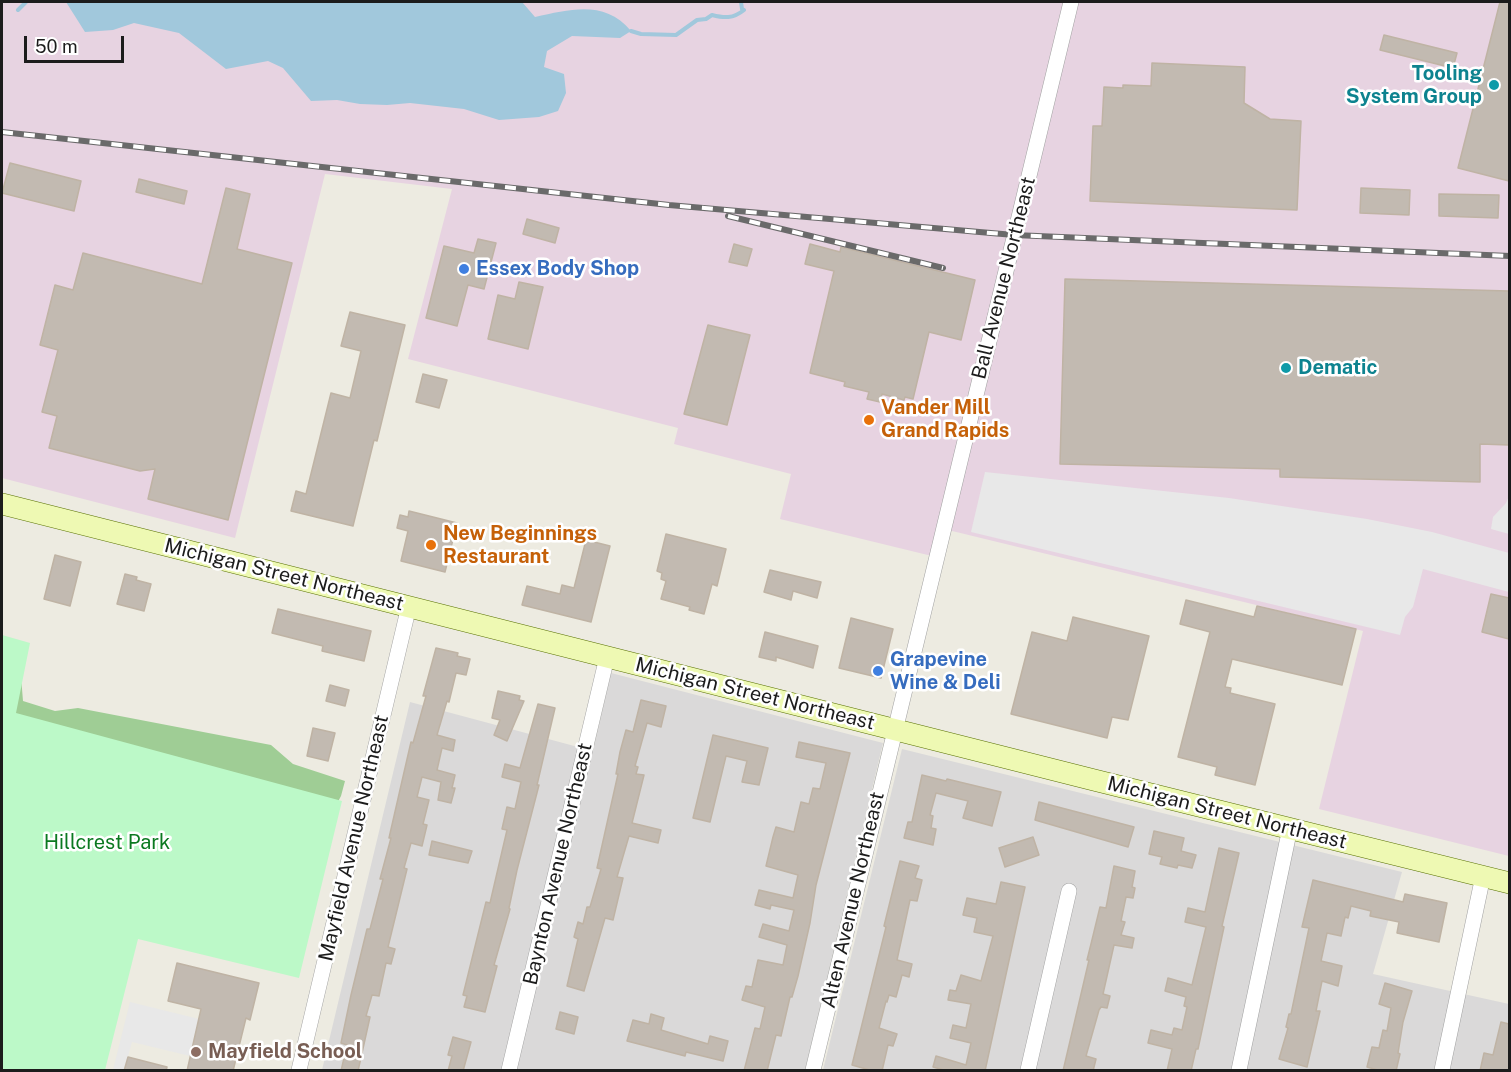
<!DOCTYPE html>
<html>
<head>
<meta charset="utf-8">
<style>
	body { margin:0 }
	#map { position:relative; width:1511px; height:1072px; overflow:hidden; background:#edebe1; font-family:"Public Sans",sans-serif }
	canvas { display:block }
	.frame { position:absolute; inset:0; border:3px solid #1c1c1c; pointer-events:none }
	.scale { position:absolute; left:24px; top:36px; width:100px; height:27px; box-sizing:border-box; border:3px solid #1c1c1c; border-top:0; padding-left:8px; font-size:18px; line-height:21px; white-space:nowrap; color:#1c1c1c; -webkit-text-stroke:4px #fff; paint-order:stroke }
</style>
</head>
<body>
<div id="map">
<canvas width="1511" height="1072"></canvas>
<div class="frame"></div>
<div class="scale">50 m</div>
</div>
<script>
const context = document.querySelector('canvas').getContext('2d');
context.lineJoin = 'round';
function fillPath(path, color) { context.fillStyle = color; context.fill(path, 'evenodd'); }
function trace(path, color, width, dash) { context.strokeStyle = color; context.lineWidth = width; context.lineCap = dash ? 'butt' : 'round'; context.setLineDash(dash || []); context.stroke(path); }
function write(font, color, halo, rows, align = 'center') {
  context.font = font + ' "Public Sans",sans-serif'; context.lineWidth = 5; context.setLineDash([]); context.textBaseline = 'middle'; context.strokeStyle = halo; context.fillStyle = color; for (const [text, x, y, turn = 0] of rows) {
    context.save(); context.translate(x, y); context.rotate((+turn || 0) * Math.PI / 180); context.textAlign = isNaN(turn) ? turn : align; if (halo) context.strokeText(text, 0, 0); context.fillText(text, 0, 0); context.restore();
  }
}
const residential = new Path2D(`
	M611 673 883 743 805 1070H322L410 702 593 751Z
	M902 749 1402 872 1373 974 1509 1004V1070H823Z`);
const industrial = new Path2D(`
	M2 2H1509V856L1319 809 1363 631 944 529 936 557 780 519 791 474 674 444 678 428 408 359 452 189 325 174 235 538 2 478Z`);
const forest = new Path2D(`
	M2 644 19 652 23 701 55 711 78 708 271 745 293 764 345 781 341 796 329 819 30 942Z`);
const park = new Path2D(`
	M2 635 30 643 16 713 342 801 299 978 138 939 105 1070H2Z`);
const parking = new Path2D(`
	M985 472 1229 498 1367 519 1432 532 1509 553V592L1423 569 1413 607 1405 617 1400 635 971 532Z
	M1509 496V534L1491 529 1493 517 1506 503Z
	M130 1002 199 1019 190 1056 132 1042 124 1070H113Z`);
const water = new Path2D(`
	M66 2H522L535 17C572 9 605 0 631 31L620 38 572 36 547 51 544 67 564 74 566 93 558 111 539 117 499 120 464 109 410 103 387 105 360 104 337 100 311 101 283 68 268 61 226 69 179 33 134 23 113 30 85 32Z`);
const stream = new Path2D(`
	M18 10 26 2
	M631 31 641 34 676 35 697 20 706 19 712 15C724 18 733 19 744 10L742 9 741 2`);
const building = new Path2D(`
	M1500 2H1509V181L1458 168Z
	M1384 35 1457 53 1453 68 1380 50Z
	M1152 63 1245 67 1244 103 1270 119 1301 121 1297 210 1090 201 1093 126H1102L1104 87 1123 88V85L1151 86Z
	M10 163 81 181 74 211 2 193Z
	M139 179 187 191 184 204 136 192Z
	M226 188 250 194 237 249 292 263 228 520 148 499 155 469 140 471 49 448 57 416 42 412 58 350 40 345 55 285 73 290 83 253 202 284Z
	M1361 188 1410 190 1409 215 1360 213Z
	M1439 194 1499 195 1498 218 1439 216Z
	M527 219 559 228 555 243 523 234Z
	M478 239 496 243 484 289 468 285 457 326 426 318 444 246 474 253Z
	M734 244 752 249 747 266 729 262Z
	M810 244 840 252 841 247 975 280 961 340 929 332 913 399 905 397 904 400 882 394 880 402 867 399 869 392 844 386 845 382 810 373 834 271 805 264Z
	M1065 279 1509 291V445L1480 444V482L1280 477V469L1060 464Z
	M519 282 543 287 528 349 488 339 498 295 515 299Z
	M350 312 405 325 377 441 374 440 353 526 291 511 296 491 306 494 331 393 350 398 361 351 341 346Z
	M708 325 750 335 727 425 684 414Z
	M423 374 447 380 439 408 416 402Z
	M409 511 457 523 445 572 401 561 408 531 397 528 400 515 408 517Z
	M666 534 726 549 717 586 712 584 704 614 689 610 690 607 661 599 666 581 661 579 662 573 657 571Z
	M586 540 610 546 591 622 522 605 527 586 560 594 562 585 574 588Z
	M55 555 81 562 70 606 44 599Z
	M770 570 821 582 817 598 793 591 791 600 764 592Z
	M125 574 137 577 136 580 151 584 144 611 117 604Z
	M1491 594 1509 598V639L1482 632Z
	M1186 600 1254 617 1257 606 1356 629 1342 685 1232 659 1225 687 1231 688 1230 693 1275 704 1255 785 1215 775 1217 767 1178 757 1210 632 1180 624Z
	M278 609 371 631 364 661 322 651 323 646 272 633Z
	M1073 617 1149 636 1128 720 1112 717 1107 738 1011 714 1032 632 1067 641Z
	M851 618 893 629 881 678 839 668Z
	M765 632 818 646 813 668 776 657V661L759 657Z
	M436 648 458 653 457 656 470 659 466 675 456 673 449 702 447 701 437 735 455 740 453 751 442 748 437 770 455 775 452 788H455L451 803 438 800 441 782 422 777 417 797 429 800 423 824 427 825 422 846 411 843 404 868 407 869 388 947 395 949 391 964 386 963 379 996 372 995 366 1016 370 1017 358 1071H341L347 1045 341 1043 351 995 367 929H370L383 879H380L391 838H389L405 768 411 742 413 743 426 696H423Z
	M330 685 349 690 345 706 326 701Z
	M498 691 520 696 519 700 524 701 507 741 494 735 500 720 492 718Z
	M641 700 666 706 661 727 647 723 635 766 638 767 636 774 644 775 632 823 661 830 658 843 629 836 617 877 623 878 613 920 605 918 584 991 567 986 578 939 574 937 578 922 583 924 587 907H590L601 869 597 868 618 774H616L620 752 626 730 633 732Z
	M538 704 555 708 537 785H539L517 870 509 908 510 909 494 965 497 966 485 1012 464 1007 467 996 463 995 486 902 490 903 507 830 502 829 507 807 515 809 521 782 502 777 505 764 520 768Z
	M313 728 335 733 328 761 307 756Z
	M713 735 768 748 759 785 742 782 747 761 726 756 710 822 693 818Z
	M799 742 850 753 816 885 810 923 798 976 792 997H790L781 1036 776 1035 767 1071H744L755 1028 760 1029 765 1007 742 1000 746 986 752 987 758 960 783 965 787 945 759 937 763 924 789 931 794 910 771 905 770 909 755 905 759 890 793 898 798 875 766 866 773 837 776 827 794 832 801 802 809 804 813 788 820 789 826 763 796 757Z
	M922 775 946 781 947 779 1001 792 992 826 963 818 968 801 936 793 930 815 933 816 931 828 936 829 933 845 904 838 908 822H912Z
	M1039 802 1134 827 1128 847 1035 820Z
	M1154 831 1184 838 1181 851 1196 855 1192 868 1178 865 1177 868 1160 864 1162 857 1149 854Z
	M1033 837 1039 855 1005 867 999 848Z
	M432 841 472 851 468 863 429 855Z
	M1219 848 1239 853 1222 926 1224 927 1198 1049H1196L1191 1071H1167L1172 1049 1148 1043 1151 1030 1172 1035 1174 1028 1182 1030 1187 1007 1184 1006 1186 997 1165 991 1168 978 1192 985 1206 927 1185 922 1188 908 1205 912Z
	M900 861 919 866 915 878 922 880 917 901 910 900 897 960 912 964 909 977 902 975 896 997 889 995 887 1002 886 1001 879 1028 897 1034 893 1046 888 1045 882 1071H873L852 1065 886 927 884 926Z
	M1114 866 1135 871 1132 887 1135 888 1133 898 1126 897 1121 921 1125 922 1121 935 1134 938 1132 948 1114 945 1103 994 1110 996 1107 1008 1101 1007 1099 1010 1086 1056 1096 1059 1093 1071H1063L1089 960H1087L1091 944 1100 907 1106 908Z
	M1313 880 1403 902 1405 894 1447 903 1439 942 1397 933 1399 922 1370 916 1371 911 1351 906 1348 918 1345 917 1341 936 1327 933 1321 961 1342 966 1338 986 1322 981 1316 1011H1320L1307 1067 1279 1059 1288 1028 1286 1027 1289 1014H1291L1309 928 1302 927Z
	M1001 882 1025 887 985 1071H947L933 1067 936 1056 966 1065 971 1043 950 1038 953 1025 966 1028 971 1004 948 1000 950 990 956 991 961 975 981 981 993 936 974 932 977 918 963 915 967 898 996 904Z
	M177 963 259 983 250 1020 246 1018 233 1071H187L201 1009 168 1001Z
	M1385 983 1412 991 1403 1022 1398 1053 1400 1054 1396 1071H1381L1367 1067 1372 1047 1379 1048 1383 1030 1387 1031 1391 1008 1379 1004Z
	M560 1012 578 1017 574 1034 556 1029Z
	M651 1014 664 1018 661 1030 708 1044 710 1036 728 1041 723 1061 686 1052 685 1056 627 1041 633 1020 649 1024Z
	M1501 1022 1509 1024V1071H1480L1484 1053 1493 1055Z
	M453 1037 471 1042 463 1071H448L452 1056 448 1055Z
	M128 1057 167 1067 166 1071H124Z`);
const minor = new Path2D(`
	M299 1070 409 606
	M509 1070 607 657
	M813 1070 1071 2
	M1028 1070 1069 891
	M1239 1070 1290 828
	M1442 1070 1483 876`);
const secondary = new Path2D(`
	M2 504 1094 780 1510 883`);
const rail = new Path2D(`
	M2 132 669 205 1014 235 1510 256
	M728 216 943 268`);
const markers = [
	[1494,85,6,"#0f9aa8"],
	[464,269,6,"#3f7fe0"],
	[1286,368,6,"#0f9aa8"],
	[869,420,6,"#e8710a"],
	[431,545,6,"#e8710a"],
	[878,671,6,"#3f7fe0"],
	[196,1052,6,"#8d6e63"]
];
const cultureNames = [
	["Tooling",1482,74],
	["System Group",1482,97],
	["Dematic",1298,368,"left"]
];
const shopNames = [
	["Essex Body Shop",476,269],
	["Grapevine",890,660],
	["Wine & Deli",890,683]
];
const streetNames = [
	["Ball Avenue Northeast",1004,278,-76],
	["Michigan Street Northeast",284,575,14],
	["Michigan Street Northeast",755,694,14],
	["Michigan Street Northeast",1227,813,14],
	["Mayfield Avenue Northeast",354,838,-77],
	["Baynton Avenue Northeast",558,864,-77],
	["Alten Avenue Northeast",853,900,-77]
];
const foodNames = [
	["Vander Mill",881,408],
	["Grand Rapids",881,431],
	["New Beginnings",443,534],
	["Restaurant",443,557]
];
const parkNames = [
	["Hillcrest Park",107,843]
];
const educationNames = [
	["Mayfield School",208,1052]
];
fillPath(residential, '#dad9d9');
fillPath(industrial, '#e7d3e1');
fillPath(forest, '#9fcd95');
fillPath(park, '#bcf9c8');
fillPath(parking, '#e8e8e8');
fillPath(water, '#a1c8dc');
trace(stream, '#a1c8dc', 4);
fillPath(building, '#c2bab1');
trace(building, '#bfb3a4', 1.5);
trace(minor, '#a3a3a3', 16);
trace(secondary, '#597104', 22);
trace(minor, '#fff', 15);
trace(secondary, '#eef9b3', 21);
trace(rail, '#6a6a6a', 6);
trace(rail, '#fff', 4, [11]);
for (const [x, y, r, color] of markers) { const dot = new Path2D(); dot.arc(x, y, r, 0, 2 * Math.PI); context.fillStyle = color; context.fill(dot); trace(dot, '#fff', 2); }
write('bold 20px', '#0d838f', '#fff', cultureNames, 'right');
write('bold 20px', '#366cbe', '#fff', shopNames, 'left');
write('20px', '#1c1c1c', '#fff', streetNames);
write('bold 20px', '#c56008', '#fff', foodNames, 'left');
write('20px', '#0b7920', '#fff', parkNames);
write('bold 20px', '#785e54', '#fff', educationNames, 'left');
</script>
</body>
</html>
